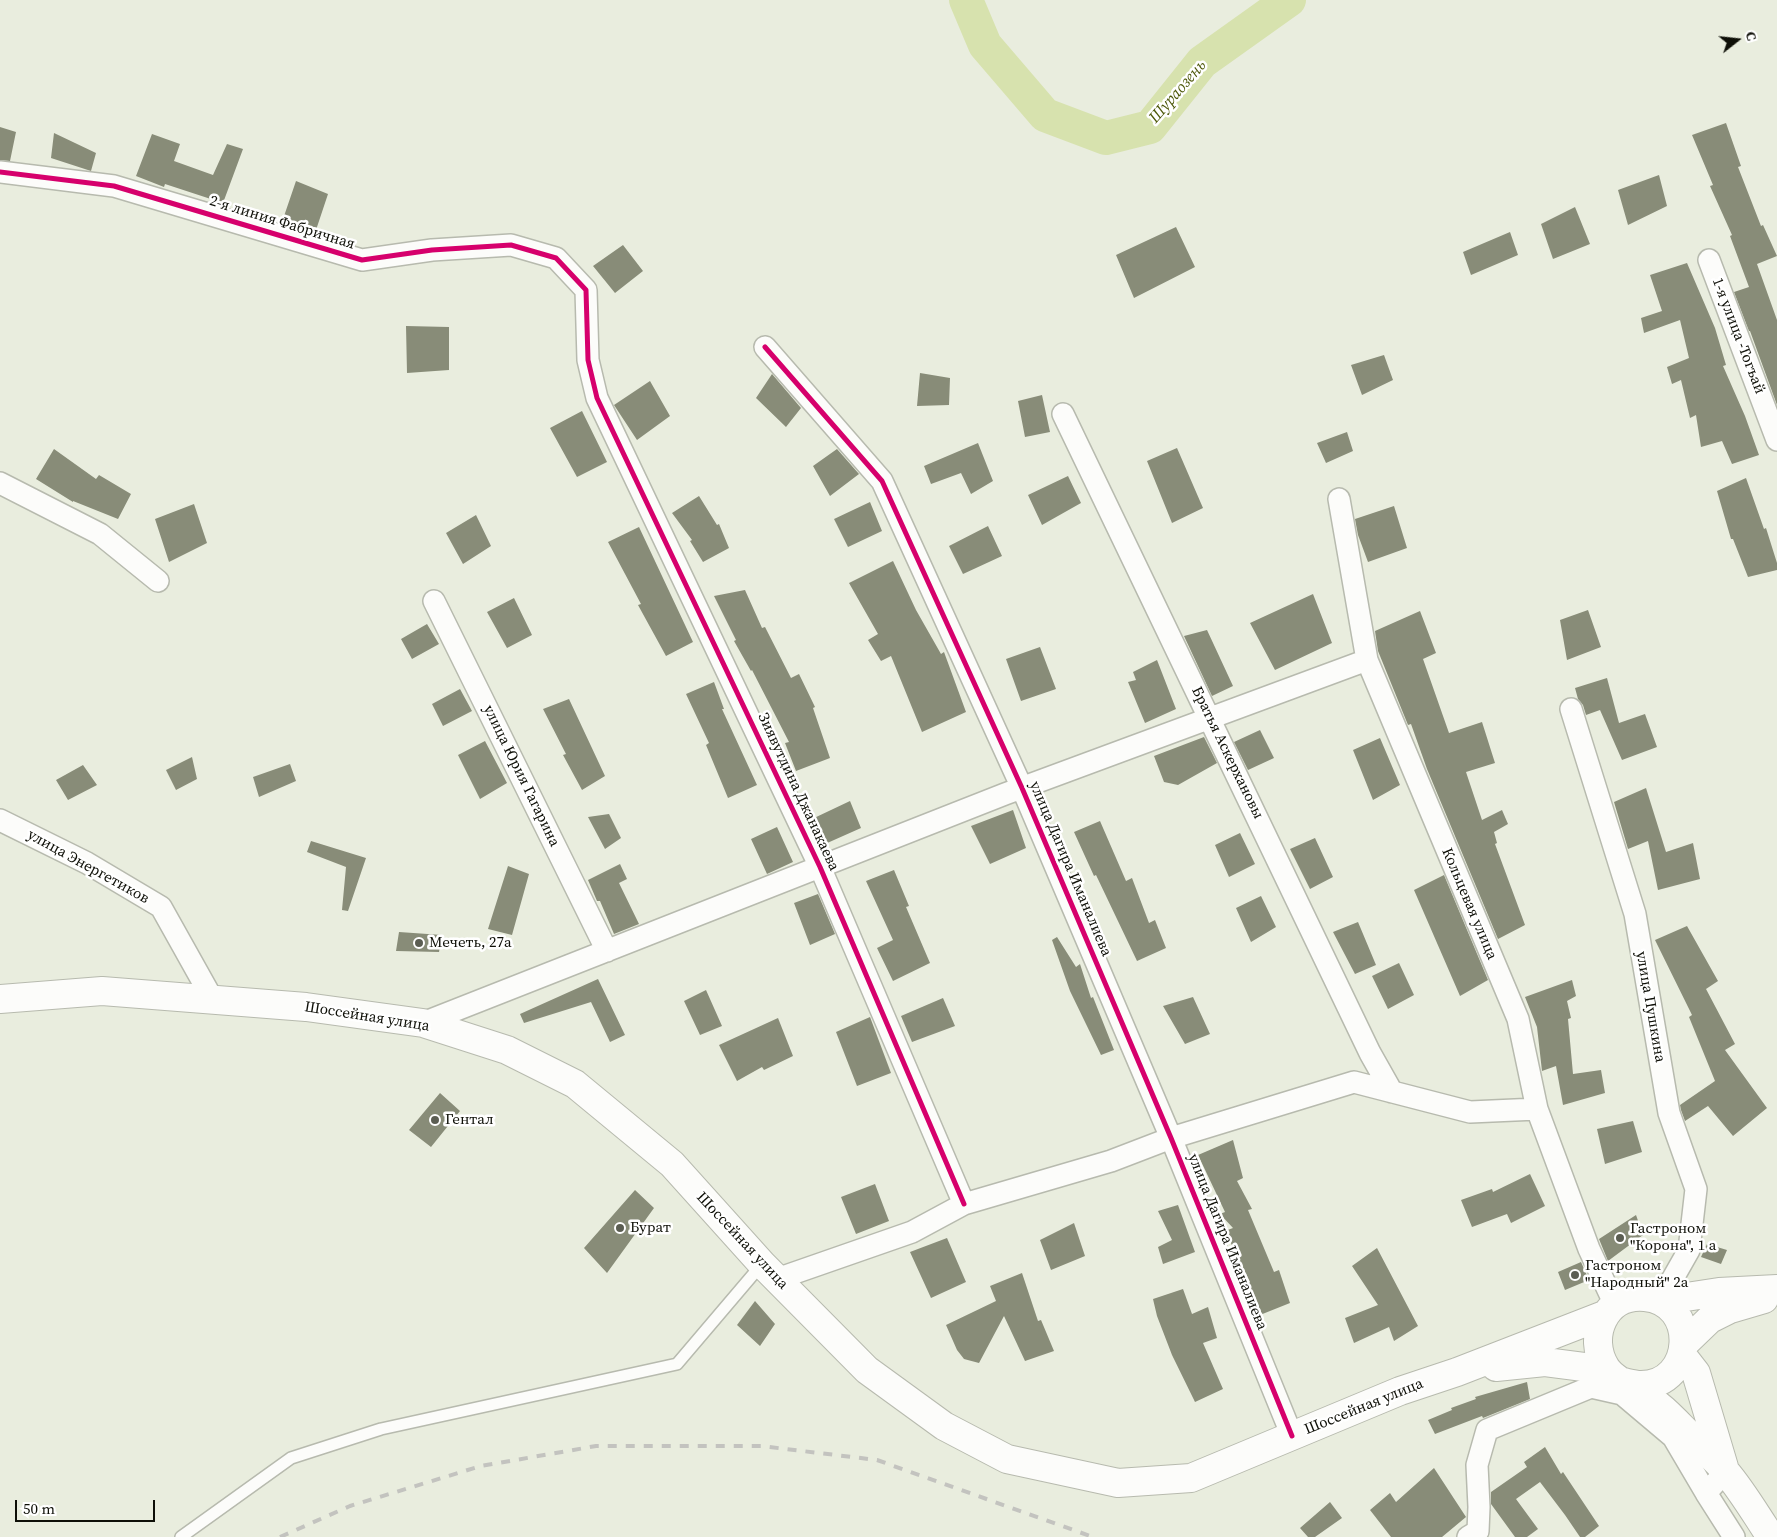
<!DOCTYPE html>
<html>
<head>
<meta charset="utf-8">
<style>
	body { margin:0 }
	#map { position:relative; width:1777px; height:1537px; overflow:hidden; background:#e9edde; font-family:"Source Serif 4",serif }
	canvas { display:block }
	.north { position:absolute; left:1712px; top:15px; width:50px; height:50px; -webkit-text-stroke:4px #fff; paint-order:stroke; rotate:74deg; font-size:14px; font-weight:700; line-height:20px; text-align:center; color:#0e0f07 }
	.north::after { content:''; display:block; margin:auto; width:18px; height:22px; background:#0e0f07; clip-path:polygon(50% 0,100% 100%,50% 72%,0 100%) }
	.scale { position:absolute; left:15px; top:1500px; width:140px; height:22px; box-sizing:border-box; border:2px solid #0e0f07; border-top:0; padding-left:6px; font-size:15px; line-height:18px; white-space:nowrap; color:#0e0f07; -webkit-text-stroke:4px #fff; paint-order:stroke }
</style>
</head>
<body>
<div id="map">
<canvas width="1777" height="1537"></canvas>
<div class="north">С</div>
<div class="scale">50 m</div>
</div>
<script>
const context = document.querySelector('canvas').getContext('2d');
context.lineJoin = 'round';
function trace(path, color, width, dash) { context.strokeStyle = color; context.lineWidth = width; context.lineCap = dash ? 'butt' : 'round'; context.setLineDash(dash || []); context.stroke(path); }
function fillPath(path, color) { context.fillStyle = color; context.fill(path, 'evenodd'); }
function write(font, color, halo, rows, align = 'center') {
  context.font = font + ' "Source Serif 4",serif'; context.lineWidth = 5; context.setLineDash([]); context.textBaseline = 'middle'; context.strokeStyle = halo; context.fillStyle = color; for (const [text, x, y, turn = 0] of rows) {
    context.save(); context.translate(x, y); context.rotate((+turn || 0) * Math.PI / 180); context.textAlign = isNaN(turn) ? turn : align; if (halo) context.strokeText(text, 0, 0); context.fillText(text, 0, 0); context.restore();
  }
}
const river = new Path2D(`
	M966 0 985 45 1045 115 1106 138 1150 127 1202 62 1289 0`);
const building = new Path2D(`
	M1726 123 1741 166 1738 167 1761 226 1763 225 1777 256 1757 264 1777 320V405L1750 331H1749L1734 292 1749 287 1730 236 1732 235 1710 186 1713 185 1692 135Z
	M0 127 16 132 10 161 0 160Z
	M54 133 96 153 91 171 51 158Z
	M152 134 180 144 174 161 213 175 227 144 243 149 223 203 165 184 164 187 136 176Z
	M1659 175 1667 206 1628 225 1618 190Z
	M296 181 328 194 315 233 282 222Z
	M1575 207 1590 244 1553 259 1541 224Z
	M1176 227 1195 267 1134 298 1116 255Z
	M1510 232 1518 255 1471 275 1463 252Z
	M623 245 643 271 615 293 593 266Z
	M1687 263 1715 328 1726 365 1723 366 1745 416 1759 455 1732 464 1722 441 1701 447 1696 415 1690 418 1681 380 1672 384 1667 367 1689 358 1680 320 1644 333 1641 318 1662 311 1650 275Z
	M406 326 449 327V370L407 373Z
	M1384 355 1393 380 1362 395 1351 365Z
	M920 373 950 378 949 405 917 406Z
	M772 374 801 408 786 427 756 398Z
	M650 381 670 416 637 440 614 405Z
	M1042 395 1050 432 1025 437 1018 401Z
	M582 411 607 462 577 477 550 428Z
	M1347 432 1353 451 1326 463 1317 443Z
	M978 443 993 481 971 494 961 473 931 484 924 466Z
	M1177 448 1203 508 1172 523 1147 461Z
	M54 449 96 479 99 475 131 494 118 519 73 501V502L36 479Z
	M837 449 859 474 830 496 813 466Z
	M1068 476 1081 503 1042 525 1028 495Z
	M1746 478 1764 529 1766 528 1777 563V570L1748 577 1733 539H1731L1717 491Z
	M699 496 717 525 719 524 729 548 703 562 690 541 692 540 672 513Z
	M870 502 882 531 848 547 834 519Z
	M194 504 207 543 169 562 155 519Z
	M1394 506 1407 548 1368 562 1358 535 1355 519Z
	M476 515 491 546 463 564 446 533Z
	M988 526 1002 556 963 574 949 546Z
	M639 527 693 642 666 656 638 605 641 604 608 542Z
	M893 561 916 610 941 654 944 652 966 712 922 732 891 656 881 661 868 640 878 634 849 583Z
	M745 590 762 628 765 627 791 678 799 674 815 707 813 708 830 758 796 771 785 743 789 742 752 670 751 671 734 641 736 640 714 596Z
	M1313 594 1332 643 1275 670 1250 623Z
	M514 598 532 635 507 648 487 612Z
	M1588 610 1601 647 1567 660 1560 620Z
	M1420 611 1436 653 1423 659 1449 733 1482 722 1495 763 1466 772 1482 820 1502 810 1508 824 1494 832 1497 843 1495 844 1525 925 1498 939 1427 769 1411 724 1408 725 1378 651 1375 631Z
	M427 624 439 644 412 659 401 639Z
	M1207 630 1233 686 1212 696 1184 636Z
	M1040 647 1056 689 1021 701 1006 659Z
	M1157 660 1176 709 1145 723 1128 682 1136 680 1133 672Z
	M1607 678 1619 723 1645 714 1657 747 1622 760 1600 710 1586 715 1583 705 1578 699 1575 688Z
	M714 682 724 709H722L757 785 728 798 706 745 709 743 686 694Z
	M460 689 472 711 443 726 432 704Z
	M569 699 605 776 582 790 563 755 566 754 543 709Z
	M1260 730 1274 758 1248 770 1234 742Z
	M1204 737 1217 763 1178 785 1164 782 1154 756Z
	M1380 738 1400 785 1373 800 1353 750Z
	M485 741 507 783 480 799 458 755Z
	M192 757 197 779 176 790 166 770Z
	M290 764 296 781 259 797 253 777Z
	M83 765 97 785 68 800 56 780Z
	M1646 788 1666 852 1693 843 1700 879 1658 890 1648 841 1628 849 1614 802Z
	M850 801 861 828 825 844 812 819Z
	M1013 810 1026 848 990 864 971 826Z
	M609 814 621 838 605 849 588 817Z
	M1100 821 1126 881 1132 878 1149 923 1155 920 1166 948 1137 961 1096 875 1094 876 1074 832Z
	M777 827 793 862 767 874 751 839Z
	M1240 833 1255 864 1229 877 1215 845Z
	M1315 838 1333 877 1310 889 1290 849Z
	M311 841 366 858 348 911 342 910 346 867 307 852Z
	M620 864 627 879 619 883 639 924 614 934 600 901H597L588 880Z
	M508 866 529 874 512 935 488 929Z
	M894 870 909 906 906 907 930 963 893 981 877 948 893 940 866 881Z
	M1444 875 1488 980 1460 996 1414 890Z
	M818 894 835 934 810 945 794 903Z
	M1261 896 1276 927 1251 942 1236 908Z
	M1358 922 1376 965 1355 974 1333 932Z
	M1687 926 1718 981 1706 989 1735 1044 1725 1050 1767 1108 1733 1136 1708 1106 1685 1121 1681 1110 1680 1105 1715 1081 1689 1017 1692 1015 1655 940Z
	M399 932 442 935 439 952 396 951Z
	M1057 937 1076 967 1080 964 1091 998 1093 997 1114 1050 1101 1055 1070 991 1052 940Z
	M1399 963 1414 995 1388 1009 1372 976Z
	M598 979 625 1035 610 1042 591 1002 524 1023 520 1014Z
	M1572 980 1576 996 1567 1001 1571 1018 1568 1019 1573 1074 1601 1070 1605 1093 1563 1105 1556 1066 1542 1071 1537 1027 1525 997Z
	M706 990 722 1026 700 1035 684 1001Z
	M1193 997 1210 1034 1185 1044 1163 1006Z
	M943 998 955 1026 912 1042 901 1016Z
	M870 1017 891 1073 857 1086 836 1032Z
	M778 1018 793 1056 764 1070 762 1067 737 1081 719 1045Z
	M440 1093 460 1111 431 1147 409 1130Z
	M1633 1121 1642 1152 1605 1164 1597 1129Z
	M1233 1140 1243 1178 1237 1181 1252 1209 1248 1210 1274 1272 1279 1270 1290 1303 1260 1315 1246 1284 1250 1282 1225 1231 1233 1228 1220 1214 1225 1212 1198 1155Z
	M1530 1174 1545 1206 1511 1223 1507 1214 1472 1227 1461 1200 1492 1189 1493 1192Z
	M875 1184 889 1221 856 1234 841 1197Z
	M635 1190 654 1208 607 1273 584 1248Z
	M1178 1205 1195 1252 1163 1264 1158 1247 1172 1240 1158 1211Z
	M1636 1215 1643 1235 1608 1261 1599 1239Z
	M1074 1223 1085 1256 1051 1270 1040 1240Z
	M947 1238 966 1282 931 1298 910 1252Z
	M1707 1244 1727 1250 1721 1264 1701 1257Z
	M1377 1248 1418 1326 1394 1341 1389 1327 1354 1343 1345 1318 1378 1305 1352 1266Z
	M1581 1262 1589 1280 1565 1290 1558 1272Z
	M1022 1273 1038 1321 1041 1320 1054 1351 1025 1361 1004 1316 979 1363 964 1359 957 1350 946 1325 996 1301 990 1286Z
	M1183 1289 1192 1314 1208 1307 1217 1338 1203 1343 1223 1389 1195 1402 1172 1355 1157 1316 1153 1299Z
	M755 1301 775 1324 760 1346 737 1325Z
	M1527 1382 1530 1399 1483 1418 1482 1416 1435 1434 1428 1420 1452 1410 1451 1408 1476 1399 1475 1397Z
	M1545 1447 1561 1474 1563 1472 1599 1526 1585 1537H1580L1565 1515 1540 1482 1516 1499 1538 1529 1527 1537H1515L1491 1504V1492L1527 1467 1524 1462Z
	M1434 1468 1466 1517 1442 1537H1391L1370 1510 1390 1493 1396 1502Z
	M1330 1502 1342 1518 1315 1537H1308L1300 1528Z`);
const lane = new Path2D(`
	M181 1537 291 1458 381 1429 677 1364 762 1264`);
const street = new Path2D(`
	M0 172 114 186 362 260 432 250 511 245 556 258 586 290 588 360 597 398 820 867 964 1204
	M1709 260 1777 440
	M765 347 882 481 1022 788 1171 1138 1292 1436
	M1063 414 1370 1053 1392 1092
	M0 483 100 534 158 581
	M1339 499 1367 660 1518 1019 1537 1109 1589 1249 1615 1305
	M434 601 607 951
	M1571 709 1635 914 1669 1113 1696 1189 1689 1250 1660 1301
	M0 820 87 863 161 907 213 1000
	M423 1023 1005 794 1367 660
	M777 1279 912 1232 964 1204 1111 1161 1171 1138 1354 1082 1470 1112 1537 1109
	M1706 1493 1734 1537
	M1468 1537 1478 1531 1479 1507 1477 1465 1487 1430 1591 1387 1622 1394 1673 1437 1706 1493 1726 1471`);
const secondary = new Path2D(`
	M0 999 102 991 306 1007 423 1023 507 1050 575 1084 672 1164 762 1264 867 1370 944 1426 1007 1459 1118 1483 1191 1478 1400 1391 1457 1372 1604 1315
	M1660 1301 1719 1292 1777 1289
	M1684 1344 1710 1319 1730 1309 1764 1299
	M1682 1355 1696 1373 1724 1467
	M1496 1367 1545 1362 1607 1370
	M1623 1382C1628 1383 1635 1385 1641 1385 1695 1385 1699 1302 1645 1297 1605 1293 1586 1337 1606 1368 1614 1381 1645 1395 1658 1405 1671 1415 1682 1428 1694 1440 1704 1450 1717 1460 1726 1472 1743 1492 1756 1515 1771 1537`);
const rail = new Path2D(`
	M280 1537 350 1506 481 1466 596 1446H761L877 1460 1093 1537`);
const cycleway = new Path2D(`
	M0 172 114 186 362 260 432 250 511 245 556 258 586 290 588 360 597 398 820 867 964 1204
	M765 347 882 481 1022 788 1171 1138 1292 1436`);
const markers = [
	[419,943,5,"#5b5d52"],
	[435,1120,5,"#5b5d52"],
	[620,1228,5,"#5b5d52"],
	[1620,1238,5,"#5b5d52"],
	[1575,1275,5,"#5b5d52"]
];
const streetNames = [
	["2-я линия Фабричная",282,223,17],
	["1-я улица -Тогъай",1738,336,69],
	["Братья Аскерхановы",1227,753,64],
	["улица Юрия Гагарина",521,776,64],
	["Зиявутдина Джанакаева",798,792,65],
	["улица Энергетиков",88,867,29],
	["улица Дагира Иманалиева",1070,869,67],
	["Кольцевая улица",1469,904,67],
	["улица Пушкина",1650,1007,80],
	["Шоссейная улица",367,1017,9],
	["Шоссейная улица",742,1241,47],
	["улица Дагира Иманалиева",1227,1242,68],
	["Шоссейная улица",1364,1407,-22]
];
const poiNames = [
	["Мечеть, 27а",429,943],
	["Гентал",445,1120],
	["Бурат",630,1228],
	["Гастроном",1630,1229],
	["\"Корона\", 1 а",1630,1246],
	["Гастроном",1585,1266],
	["\"Народный\" 2а",1585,1283]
];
const waterNames = [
	["Шураозень",1178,92,-49]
];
trace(river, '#d7e2ae', 34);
fillPath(building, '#888c78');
trace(lane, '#b7baae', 14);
trace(street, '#b7baae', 24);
trace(secondary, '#b7baae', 30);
trace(lane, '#fcfcfa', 11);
trace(street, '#fcfcfa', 21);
trace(secondary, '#fcfcfa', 28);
trace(rail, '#c3c3bf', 4, [9, 9]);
trace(cycleway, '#d6006c', 5);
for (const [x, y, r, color] of markers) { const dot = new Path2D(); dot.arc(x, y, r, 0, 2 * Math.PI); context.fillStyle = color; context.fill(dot); trace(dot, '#fff', 2); }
write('15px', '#0e0f07', '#fff', streetNames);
write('15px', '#0e0f07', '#fff', poiNames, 'left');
write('italic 16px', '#4d5809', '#fff', waterNames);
</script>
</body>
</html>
